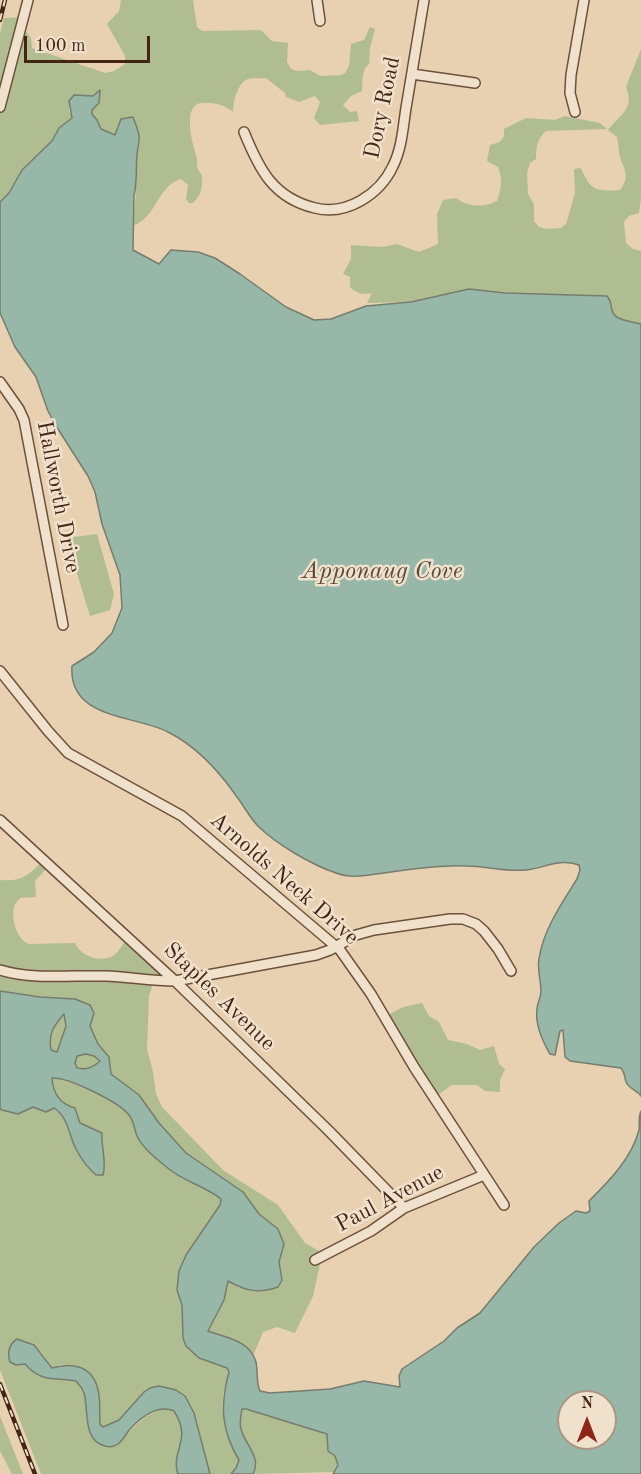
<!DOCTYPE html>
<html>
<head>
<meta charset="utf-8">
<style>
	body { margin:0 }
	#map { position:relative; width:641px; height:1474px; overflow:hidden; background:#e8d1b0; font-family:"Old Standard TT",serif }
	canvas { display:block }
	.north { position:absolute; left:557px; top:1390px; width:60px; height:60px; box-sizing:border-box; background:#f0e1cc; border:2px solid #ab9682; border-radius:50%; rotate:0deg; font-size:16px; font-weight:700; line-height:24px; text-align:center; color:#442514 }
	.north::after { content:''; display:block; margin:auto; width:21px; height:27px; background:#8f2418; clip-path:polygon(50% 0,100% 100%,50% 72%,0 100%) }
	.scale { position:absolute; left:24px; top:36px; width:126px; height:27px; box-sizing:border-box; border:3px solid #442514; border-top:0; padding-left:8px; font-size:18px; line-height:21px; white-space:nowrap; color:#442514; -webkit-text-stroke:4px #f0e1cc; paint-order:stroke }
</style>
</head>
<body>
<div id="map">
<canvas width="641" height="1474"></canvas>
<div class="north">N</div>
<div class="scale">100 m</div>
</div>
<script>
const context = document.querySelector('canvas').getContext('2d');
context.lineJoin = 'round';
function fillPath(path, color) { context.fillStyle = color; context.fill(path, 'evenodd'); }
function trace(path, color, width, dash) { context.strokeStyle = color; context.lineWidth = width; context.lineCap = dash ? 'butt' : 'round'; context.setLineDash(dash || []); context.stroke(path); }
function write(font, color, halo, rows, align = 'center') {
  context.font = font + ' "Old Standard TT",serif'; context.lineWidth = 5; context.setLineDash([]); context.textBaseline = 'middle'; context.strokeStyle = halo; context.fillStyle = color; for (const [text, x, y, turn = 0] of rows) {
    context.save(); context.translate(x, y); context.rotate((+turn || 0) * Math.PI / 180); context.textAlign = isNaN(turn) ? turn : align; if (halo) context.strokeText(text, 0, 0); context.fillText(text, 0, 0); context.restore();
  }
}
const green = new Path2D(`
	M121 0H193L197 27 202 31 261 30 272 41 288 43 287 62 291 69 297 71 310 70 320 76 341 75 345 73 349 66 351 44 364 40 370 27 375 29 370 48 369 64C361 70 363 81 362 91L351 96 343 105 350 112 357 111 359 121 320 125 314 118 320 102 315 96 299 102 286 97 285 93 266 78C260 79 251 77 246 80 237 85 233 103 233 112 224 105 214 102 202 103 182 104 192 143 196 155 198 160 196 165 198 169 200 175 201 171 202 178 203 188 200 196 193 203H189L186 199 188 185 181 179C158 185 156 218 134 225L136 190 135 182 137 151 140 139 132 117 120 126 115 135 101 129 97 120 92 114 93 96 74 95 69 101V110L72 118 59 128 52 141 22 170 9 193 0 202V34L4 18 24 17 22 26 31 38 32 48 105 73 114 71 125 64V56L107 24 119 11Z
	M641 49V199L639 213 629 216 624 222 626 243 633 249 641 251V324C632 321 614 321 612 310 610 304 612 302 607 296L505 293 469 289 411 302 367 303 372 293C362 295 358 294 350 287V277L343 274 351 259V245L383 247 397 244 419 252 438 244 437 214 443 200 456 198C467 207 484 208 497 201 501 190 503 179 498 167L487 161 490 145 500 142 504 136V129L526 118 555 120 565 116 600 123 607 129 546 131C537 139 536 148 536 159L530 163 527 173 528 194 534 204V221L539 227 546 229 561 228 566 224 575 193 574 169 581 168C590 190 596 192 620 190 630 177 625 171 620 157 618 151 619 144 617 137L608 130C620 114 635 110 626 87Z
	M97 534 114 594 110 610 90 616 66 538Z
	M44 860 49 866 35 881 36 897 20 898C18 901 15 903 14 907 11 919 17 940 29 944L75 943C81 956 99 963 113 956 119 952 124 942 128 936L172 979 154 980 149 996 147 1049 153 1072 156 1094 162 1107 223 1170 278 1205 305 1243 321 1252 322 1255 313 1296 295 1333 277 1327 263 1332 253 1356 237 1341 208 1332 224 1300 228 1281 240 1288 282 1280 278 1262 284 1244 278 1229 259 1215 243 1192 186 1153 159 1123 139 1095 111 1074 109 1057 98 1044 90 1026 94 1013 50 998 0 991V880C23 882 28 875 44 860Z
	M422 1003 429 1016 439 1022 448 1040 467 1044 480 1050 494 1046 499 1064 505 1069 500 1080V1092L485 1091 477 1085H452L435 1097 386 1016 403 1007Z
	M64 1014 66 1026 57 1053 51 1050 50 1033Z
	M86 1054 94 1056 100 1061C92 1068 87 1070 77 1068L75 1063 77 1056Z
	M52 1078H58C81 1088 111 1094 128 1114 134 1121 134 1131 139 1139 145 1150 159 1160 169 1168 184 1182 205 1186 221 1199L220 1205 190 1248 179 1271 177 1290 182 1305 183 1338 208 1362 228 1368C230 1377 224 1387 223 1396 221 1419 227 1440 239 1460L236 1468 231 1474H210L197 1421 191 1405 143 1392 119 1420 103 1427 100 1424 98 1390 62 1364 53 1368 41 1352 16 1365 25 1364C42 1383 54 1377 76 1381 88 1394 87 1411 88 1428L117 1445C132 1429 144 1413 166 1408 199 1422 171 1453 178 1474H41L0 1370V1109L18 1114 33 1107 46 1112 53 1108C69 1118 67 1134 76 1149 81 1159 88 1168 96 1175L105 1164 101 1145 102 1133 80 1123 77 1112C62 1105 53 1096 52 1078Z
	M242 1409 282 1418 327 1434V1442L339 1465 335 1472 253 1474C262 1456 245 1445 241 1429 239 1422 241 1416 242 1409Z
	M0 1416 23 1474H12L0 1451Z`);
const water = new Path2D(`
	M100 90 99 103 92 110V114L97 120 101 129 115 135 121 119 133 117C135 123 138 129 139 136 140 142 137 149 137 155 136 165 137 187 134 195L133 250 159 264 171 250 198 252 215 258 240 274 286 307 314 320 331 319 366 306 411 302 469 289 505 293 607 296C612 302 610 303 612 310 614 321 631 321 641 324V1096C637 1090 629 1089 626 1082 624 1076 626 1074 621 1068L570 1061 565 1057 563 1030 560 1031 555 1055 550 1054C543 1042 535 1024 537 1009 537 1003 541 998 541 991 541 981 537 970 539 959 543 930 562 903 577 879L580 870 579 865C557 858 546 868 526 870 506 872 486 866 467 866 437 865 406 870 376 874 363 876 349 878 336 873 312 865 276 844 258 826 250 818 244 806 237 797 219 771 196 746 168 732 136 715 68 720 72 666L94 652 112 633 122 608 120 575 102 524 95 492 88 476 56 426 48 411 36 377 15 347 0 313V202L9 193 22 170 52 141 59 128 72 118 69 101 74 95 93 96Z
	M0 991 40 997 75 999 90 1005 94 1013 90 1026 98 1044 109 1057 111 1074 139 1095 159 1123 186 1153 243 1192 259 1214 278 1229 284 1244 279 1262 282 1280 278 1287C258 1294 246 1291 228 1281L224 1300 208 1331C226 1338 250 1340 256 1362 258 1372 256 1383 260 1391L270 1393 330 1389 364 1381 400 1387 399 1376 402 1369 444 1341 457 1328 480 1313 534 1247 559 1223 576 1211 586 1213 590 1211 589 1201C609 1181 632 1158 639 1130 640 1123 638 1117 641 1111V1474H333L338 1465 335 1456 328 1451 327 1434 246 1409H242C241 1416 239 1422 241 1429 245 1445 262 1457 253 1474H231L236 1468 239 1460C221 1430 220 1405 229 1372L227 1368 199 1358 186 1346 183 1338 182 1305 177 1290 179 1271 186 1255 220 1205 221 1199C205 1186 185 1182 169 1169 158 1160 143 1149 137 1136 134 1129 134 1121 129 1115 119 1102 68 1077 52 1078 53 1094 60 1104 75 1108L80 1123 102 1133C101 1147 107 1163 103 1175H96C88 1168 81 1159 76 1149 68 1134 69 1118 54 1108L46 1112 33 1107 18 1114 2 1110 0 1109ZM64 1014 66 1026 57 1052 51 1050C48 1033 54 1026 64 1014ZM86 1054 94 1056 100 1061C92 1068 87 1070 77 1068L75 1063 77 1056ZM569 1402H605V1438H569Z
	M17 1339 34 1345 52 1368C72 1362 93 1366 98 1390 101 1400 99 1413 100 1424L103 1427 119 1420 144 1392 150 1388 159 1386 176 1390 185 1396 194 1413 210 1474H178C170 1451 193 1440 174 1411 158 1404 141 1417 130 1429 126 1434 123 1440 118 1444 114 1447 109 1447 105 1446 82 1440 89 1410 84 1393 82 1387 79 1385 76 1381 53 1377 42 1383 25 1364L16 1365 10 1362C7 1353 9 1344 17 1339Z`);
const street = new Path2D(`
	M317 0 320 21
	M412 74 475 83
	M0 107 28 0
	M575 112 570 93 571 75 584 0
	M244 132C259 169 273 198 315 208 347 216 380 194 393 166 402 148 403 127 406 108 412 72 418 36 424 0
	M0 382 19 409 24 420 63 625
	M0 671 48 731 68 753 182 816 340 950 371 994 414 1067 504 1205
	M0 820 175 981 328 1130 404 1208
	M0 970C33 980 72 975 106 976 129 977 152 981 175 981L316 955 330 950 356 935 374 930 450 919H463L476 924 484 931 498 949 511 971
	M315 1260 371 1231 404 1208 484 1175`);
const rail = new Path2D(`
	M0 20 5 0
	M0 1384 35 1474`);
const streetNames = [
	["Dory Road",383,108,-78],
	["Hallworth Drive",58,497,79],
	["Arnolds Neck Drive",284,879,41],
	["Staples Avenue",219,997,44],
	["Paul Avenue",390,1199,-28]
];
const waterNames = [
	["Apponaug Cove",382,572]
];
fillPath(green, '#b0bd90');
fillPath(water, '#97b7a9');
trace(water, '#767d6d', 1.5);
trace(street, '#6d503b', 12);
trace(street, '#f0e1cc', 9);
trace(rail, '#442514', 4.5);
trace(rail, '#f0e1cc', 2, [7]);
write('22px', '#442514', '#f0e1cc', streetNames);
write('italic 24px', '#594a39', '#f0e1cc', waterNames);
</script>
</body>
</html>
